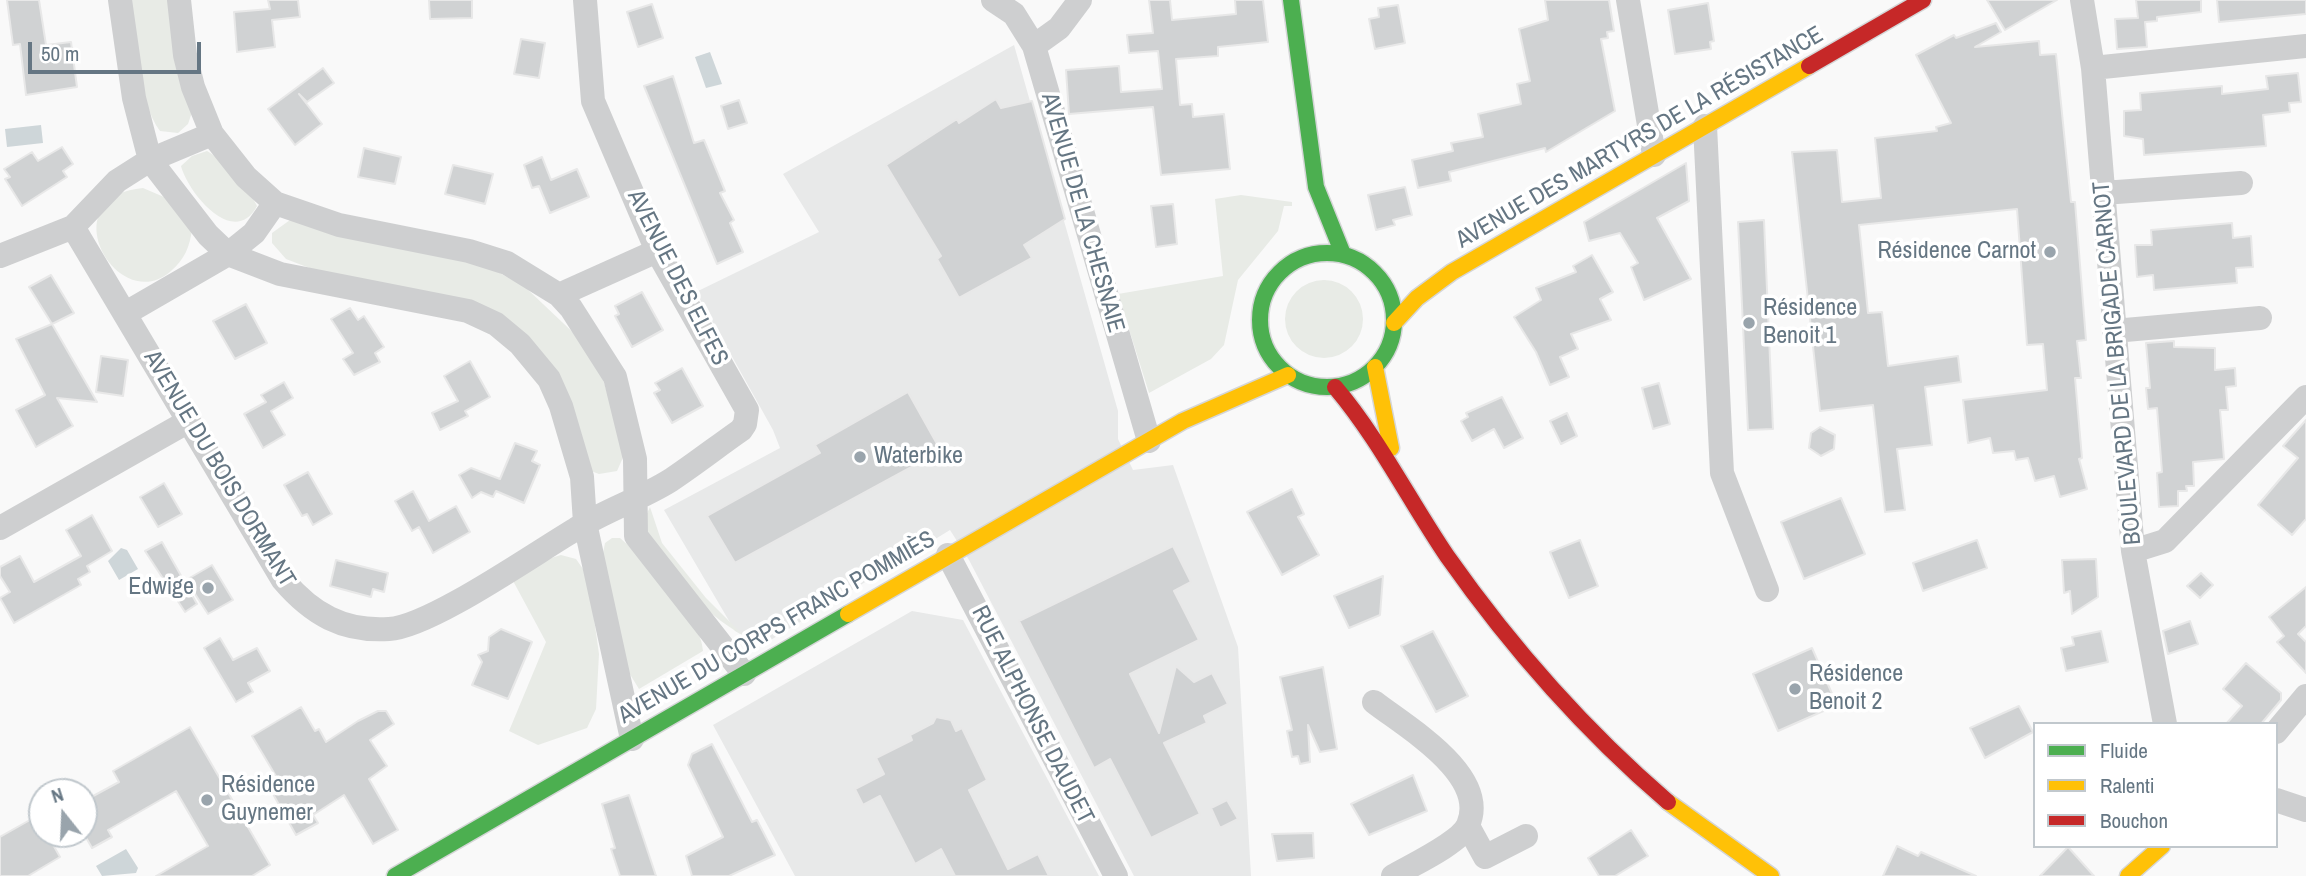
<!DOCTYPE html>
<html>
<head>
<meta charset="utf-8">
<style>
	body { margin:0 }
	#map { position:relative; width:2306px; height:876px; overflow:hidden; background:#f9f9f9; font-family:"Archivo Narrow",sans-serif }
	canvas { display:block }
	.legend { position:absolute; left:2033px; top:722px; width:245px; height:126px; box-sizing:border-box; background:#fff; border:2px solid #c1c8cd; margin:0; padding:9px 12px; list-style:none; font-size:21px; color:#657683 }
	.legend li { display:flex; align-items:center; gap:14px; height:35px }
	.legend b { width:35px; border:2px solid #c1c8cd }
	.north { position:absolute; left:28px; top:778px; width:70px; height:70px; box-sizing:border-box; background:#fff; border:2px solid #c1c8cd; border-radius:50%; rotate:342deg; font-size:19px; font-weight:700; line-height:28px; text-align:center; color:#657683 }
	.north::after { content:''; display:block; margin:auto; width:24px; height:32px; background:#99a4ac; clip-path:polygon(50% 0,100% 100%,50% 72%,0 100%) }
	.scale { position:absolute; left:28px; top:42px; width:173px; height:32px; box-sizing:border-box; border:4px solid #657683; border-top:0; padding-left:9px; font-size:21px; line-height:24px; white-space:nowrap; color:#657683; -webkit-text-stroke:5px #fff; paint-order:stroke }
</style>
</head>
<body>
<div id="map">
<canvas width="2306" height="876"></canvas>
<ul class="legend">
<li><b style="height:9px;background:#4caf50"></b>Fluide</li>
<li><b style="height:9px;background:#ffc107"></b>Ralenti</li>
<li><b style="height:9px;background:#c62828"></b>Bouchon</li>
</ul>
<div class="north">N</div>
<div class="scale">50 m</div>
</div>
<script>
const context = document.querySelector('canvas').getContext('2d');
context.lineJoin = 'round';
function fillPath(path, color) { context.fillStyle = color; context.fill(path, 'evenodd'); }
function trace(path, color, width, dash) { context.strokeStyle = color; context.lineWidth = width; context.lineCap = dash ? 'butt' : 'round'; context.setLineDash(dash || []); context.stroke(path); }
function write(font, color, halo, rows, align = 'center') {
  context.font = font + ' "Archivo Narrow",sans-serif'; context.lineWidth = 7; context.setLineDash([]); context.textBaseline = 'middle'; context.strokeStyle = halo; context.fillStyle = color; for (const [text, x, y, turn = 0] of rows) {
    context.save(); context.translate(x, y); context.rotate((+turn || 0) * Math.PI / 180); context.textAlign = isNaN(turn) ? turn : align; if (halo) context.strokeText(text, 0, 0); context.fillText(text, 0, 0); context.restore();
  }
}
const built = new Path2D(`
	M1014 45 1118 411V439L1133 470 1173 465 1238 647 1251 876H1134L969 560 950 530 761 646 735 631 664 510 780 448 773 430 696 292 819 232 783 174Z
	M912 611 963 620 1099 876H795L713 725Z`);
const green = new Path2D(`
	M130 0H169L192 112 188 124 178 133 160 131C138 101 135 37 130 0Z
	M207 151C227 163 247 185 257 206 234 249 188 193 181 166L192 156Z
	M143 188 171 200 192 229C190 247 184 260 171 271 118 318 49 197 143 188Z
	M1241 195 1292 202V206H1284L1278 231 1238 280 1224 345 1211 359 1149 393 1118 294 1223 276 1215 199Z
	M290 220 481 263 524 286 581 340 603 379 625 453 617 471 599 474 591 471 521 330 320 272 286 259 272 243V233Z
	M1285 319a39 39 0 1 1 78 0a39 39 0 1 1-78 0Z
	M650 507 662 543 706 598 743 635C704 615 659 563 643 522Z
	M612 538H620L629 546C650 571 702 619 703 651L639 689 628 671 603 553 605 543Z
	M561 555 576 559 588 576 599 654 596 709 587 728 538 745 509 731 546 642 512 579 541 561Z`);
const water = new Path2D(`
	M710 52 722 84 706 88 695 57Z
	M41 125 43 143 7 147 5 129Z
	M121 548 127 550 138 569 119 580 108 561Z
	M126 849 138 868 136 873 102 876 96 866Z`);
const building = new Path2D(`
	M7 0H39L46 45 71 42 77 87 26 95 20 44 13 45Z
	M268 0H298L300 17 272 20 275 47 237 52 234 12 270 9Z
	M429 0H472V18L430 19Z
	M1149 0H1170L1172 20 1236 14 1235 0H1263L1268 42 1218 47V56L1176 59 1180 105 1192 104 1193 117 1224 114 1230 169 1161 175 1153 107 1069 114 1066 70 1119 66 1121 92 1162 89 1158 51 1129 53 1127 35 1153 33Z
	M1545 0H1609L1614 31 1607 32 1608 38 1601 39 1615 111 1546 152 1545 148 1449 172 1451 181 1418 188 1412 160 1453 151 1451 143 1483 137 1478 114 1521 104 1517 84 1530 81 1519 29 1548 20Z
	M1987 0H2057L2005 30Z
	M2136 0H2201V12L2157 17V21L2145 22 2147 47 2117 49 2115 19 2138 18Z
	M2217 0H2306V14L2219 22Z
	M1708 3 1714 41 1710 42 1711 49 1675 54 1668 10Z
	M652 4 663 38 638 47 627 12Z
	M1398 5 1405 43 1375 49 1369 19 1379 17 1378 8Z
	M1996 23 2001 32 1975 47 2039 41 2040 55 2056 54 2071 202H2075L2086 340 2077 341 2081 378H2075L2082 458 2079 459 2087 489 2060 497 2054 476 2035 481 2028 458 2016 460 2014 451 1993 453 1990 438 1968 443 1963 400 2047 390 2043 344 2027 345 2017 209 1859 225 1868 313 1882 312 1888 366 1958 356 1961 382 1925 387 1932 445 1897 449 1905 510 1885 512 1873 405 1820 411 1792 152 1837 150 1842 202 1881 198 1875 138 1937 131 1936 127 1951 123 1916 55 1954 35 1956 38Z
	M521 39 545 43 539 78 514 74Z
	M323 68 334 83 307 102 299 94 322 124 295 145 268 109Z
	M2298 73 2301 102 2289 103 2290 112 2263 115 2266 146 2144 155 2143 139 2124 136V111L2141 110 2140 93 2222 86V94L2268 89 2266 76Z
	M673 76 694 143 704 140 725 191 720 193 734 220 730 223 743 252 717 264 644 86Z
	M996 99 1001 108 1032 101 1065 219 1024 245 1032 258 959 298 937 259 941 256 886 165 957 119 959 123Z
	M739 100 747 123 728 129 721 106Z
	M62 147 73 164 63 171 67 177 22 206 5 179 10 177 4 169 32 152 38 161Z
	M364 148 401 157 395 184 358 177Z
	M542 157 551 180 577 169 589 197 550 213 539 186 532 188 524 165Z
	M1686 163 1689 201 1657 218 1691 279 1644 300 1631 267 1638 263 1620 233 1589 241 1584 222Z
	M453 165 493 174 485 204 445 194Z
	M1405 187 1412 215 1393 220 1395 225 1376 230 1368 195Z
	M1173 204 1177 244 1156 247 1151 206Z
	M1764 220 1773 429 1748 430 1738 222Z
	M2232 223 2233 238 2251 236 2253 267 2236 268 2237 283 2154 290 2153 275 2137 277 2135 245H2152L2151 230Z
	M1592 255 1613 292 1600 299 1611 320 1571 334 1578 349 1560 357 1569 377 1550 385 1536 352 1514 317 1541 300 1536 288 1576 272 1573 266Z
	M51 275 74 313 52 324 97 402 57 398 73 426 36 447 16 410 45 395 16 339 52 324 29 287Z
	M642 292 663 330 632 347 615 316 619 314 615 306Z
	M246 304 267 343 235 359 213 321Z
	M350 308 358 320 364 316 384 347 375 353 380 362 354 375 343 359 353 353 331 319Z
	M2174 341V347L2215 348V370L2235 368 2236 386 2226 387 2228 410H2220L2224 459 2193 462 2194 486H2186L2187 491H2178V506L2159 507 2157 473 2162 472 2157 408 2148 409 2146 388H2150L2146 343Z
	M101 356 128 360 123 396 96 392Z
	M470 361 490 397 465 411 468 416 440 430 432 413 458 401 444 376Z
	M682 368 703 406 672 423 654 393 660 390 655 383Z
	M284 382 293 398 271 411 285 435 263 448 244 414 266 402 261 395Z
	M1659 383 1670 424 1653 429 1642 388Z
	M908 392 941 451 735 563 707 516 820 453 815 445Z
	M1502 397 1523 438 1504 448 1494 429 1472 441 1461 421 1468 417 1466 413Z
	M1567 413 1577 436 1561 444 1550 421Z
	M2306 420V519L2292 535 2258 505 2298 458 2283 446Z
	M1820 427 1835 435 1834 449 1821 456 1809 448 1811 433Z
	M515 443 537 451 532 461 540 465 524 503 496 491 493 497 481 492 472 498 459 475 471 468 500 479Z
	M308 472 332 514 313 525 307 514 302 516 284 485Z
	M164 483 182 514 158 527 140 497Z
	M1292 489 1304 514 1298 517 1319 555 1282 575 1247 512Z
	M413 491 429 521 456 506 470 532 433 553 419 527 412 531 395 501Z
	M1841 498 1865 554 1804 579 1781 522Z
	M92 515 112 551 87 566 90 572 78 579 81 585 14 623 0 598 10 592 0 576V567L20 556 34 582 81 556 66 530Z
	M1580 540 1598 586 1569 598 1550 552Z
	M1977 540 1987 568 1923 591 1913 563Z
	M162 542 197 604 185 612 145 551Z
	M1173 546 1191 582 1174 591 1199 640 1130 674 1159 733 1176 666 1194 682 1212 673 1228 704 1204 716 1207 723 1164 743 1200 814 1151 838 1110 759 1094 768 1019 621Z
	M2096 559 2098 597 2072 614 2070 591 2064 593 2062 560Z
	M336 560 388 573 384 592 373 589 371 597 330 586Z
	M212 565 233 600 208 614 186 580Z
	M2201 573 2213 585 2200 598 2187 586Z
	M1383 576 1380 615 1349 628 1334 596Z
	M2306 587V626L2298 634 2306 642V673L2277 642 2284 636 2269 617Z
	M2190 621 2198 644 2168 654 2163 631Z
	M501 629 532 642 508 699 472 685 482 662 478 655 488 651 489 637Z
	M1433 631 1468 696 1436 712 1401 646Z
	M2101 631 2108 662 2066 671 2061 648 2074 645 2072 637Z
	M220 638 233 660 257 648 270 671 248 683 253 692 236 702 204 648Z
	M1812 648 1837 705 1778 731 1753 674Z
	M2246 663 2281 693V700L2261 724H2226L2242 706 2223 689Z
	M1323 667 1337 749 1320 752 1308 725 1310 762 1300 764 1298 756 1292 757 1287 731 1292 730 1280 677Z
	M2019 706 2033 732 1985 758 1970 728Z
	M301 707 315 731 319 729 326 742 358 721 378 711H386L394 724 370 740 387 766 369 779 398 830 373 844 344 795 313 815 318 823 296 835 273 794 283 788 252 736Z
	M936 717 951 720 956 731 962 728 987 780 969 790 1008 869 1038 854 1049 876H955L941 849 915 864 880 796 863 805 855 789 884 774 876 758 912 740 910 735 933 723Z
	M190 727 270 865 252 876H156L208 846 176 791 108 830 112 837 92 848 84 834V801L119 782 113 771Z
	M712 744 752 822 757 820 775 855 729 876H692L686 856 723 837 688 765 692 754Z
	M1413 775 1427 811 1369 835 1351 804Z
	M629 795 656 876H620L611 849 615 848 602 804Z
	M1227 800 1238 819 1220 828 1211 808Z
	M37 816 42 825V834H47L60 857 28 876H0V837Z
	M1631 830 1648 856 1615 876H1599L1588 858Z
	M1313 833 1314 858 1277 861 1272 834Z
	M1897 846 1918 856 1921 852 1976 876H1883Z
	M2068 847 2094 876H2040Z`);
const street = new Path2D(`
	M120 0 134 98 150 160 208 235 228 254 280 274 468 311 496 324 520 344 549 379 561 406 582 477 585 523 632 739
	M179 0 185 55 193 87 212 134 246 177 275 203 339 225 469 251 507 263 559 295 571 308 615 377 635 459 636 536 744 674
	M993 0 1014 14 1034 46 1149 441
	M1628 0 1654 155
	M2082 0 2093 68 2133 551 2165 724
	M1034 46 1059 28 1080 0
	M2093 68 2306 46
	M1705 126 1722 473 1767 590
	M2103 193 2241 183
	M73 227 283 580C312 614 343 632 389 629 430 627 535 553 576 529 606 510 641 499 671 480 695 464 718 446 741 430L745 424 747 410 657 251 593 101 585 0
	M0 256 73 227 117 181 150 160 212 134
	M559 295 657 251
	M126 313 228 254 254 233 275 203
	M2114 331 2260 318
	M0 528 187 422
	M2133 551 2165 541 2306 397
	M948 555 1116 876
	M1374 702C1406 727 1490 775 1468 825 1460 843 1410 866 1393 876
	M2276 732 2306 696
	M2276 800 2306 810
	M1468 826 1485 857 1526 836`);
const fast = new Path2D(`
	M1291 0 1316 187 1343 254
	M1260 320a67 67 0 1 1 134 0a67 67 0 1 1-134 0Z
	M395 876 848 614`);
const slow = new Path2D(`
	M1394 323 1417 298 1452 272 1809 66
	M1375 367 1391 448
	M848 614 1183 421 1288 375
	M1668 802 1771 876
	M2128 876 2162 846`);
const jam = new Path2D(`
	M1809 66 1923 0
	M1335 387C1379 439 1409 500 1447 556 1511 647 1583 729 1668 802`);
const markers = [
	[2050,252,7,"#99a4ac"],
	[1749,323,7,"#99a4ac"],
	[860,457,7,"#99a4ac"],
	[208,588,7,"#99a4ac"],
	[1795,689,7,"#99a4ac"],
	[207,800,7,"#99a4ac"]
];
const streetNames = [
	["AVENUE DES MARTYRS DE LA RÉSISTANCE",1640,138,-30],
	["AVENUE DE LA CHESNAIE",1082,213,74],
	["AVENUE DES ELFES",677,278,63],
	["BOULEVARD DE LA BRIGADE CARNOT",2118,363,-95],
	["AVENUE DU BOIS DORMANT",219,469,59],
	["AVENUE DU CORPS FRANC POMMIÈS",777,628,-30],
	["RUE ALPHONSE DAUDET",1032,715,63]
];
const poiNames = [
	["Résidence Carnot",2036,252,"right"],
	["Résidence",1763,309],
	["Benoit 1",1763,337],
	["Waterbike",874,457],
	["Edwige",194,588,"right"],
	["Résidence",1809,675],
	["Benoit 2",1809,703],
	["Résidence",221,786],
	["Guynemer",221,814]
];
fillPath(built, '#e8e9e9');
fillPath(green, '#e8ebe6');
fillPath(water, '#ced6d9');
fillPath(building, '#d0d2d3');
trace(building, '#e8e8e8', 2);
trace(fast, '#d5d6d7', 19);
trace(slow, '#d5d6d7', 19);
trace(jam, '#d5d6d7', 19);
trace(street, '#cecfd0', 24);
trace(fast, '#4caf50', 16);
trace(slow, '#ffc107', 16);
trace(jam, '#c62828', 16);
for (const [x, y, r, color] of markers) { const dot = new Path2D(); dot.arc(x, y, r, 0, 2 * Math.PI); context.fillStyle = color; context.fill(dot); trace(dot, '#fff', 2.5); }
write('24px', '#657683', '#fff', streetNames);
write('24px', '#657683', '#fff', poiNames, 'left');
</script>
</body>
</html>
